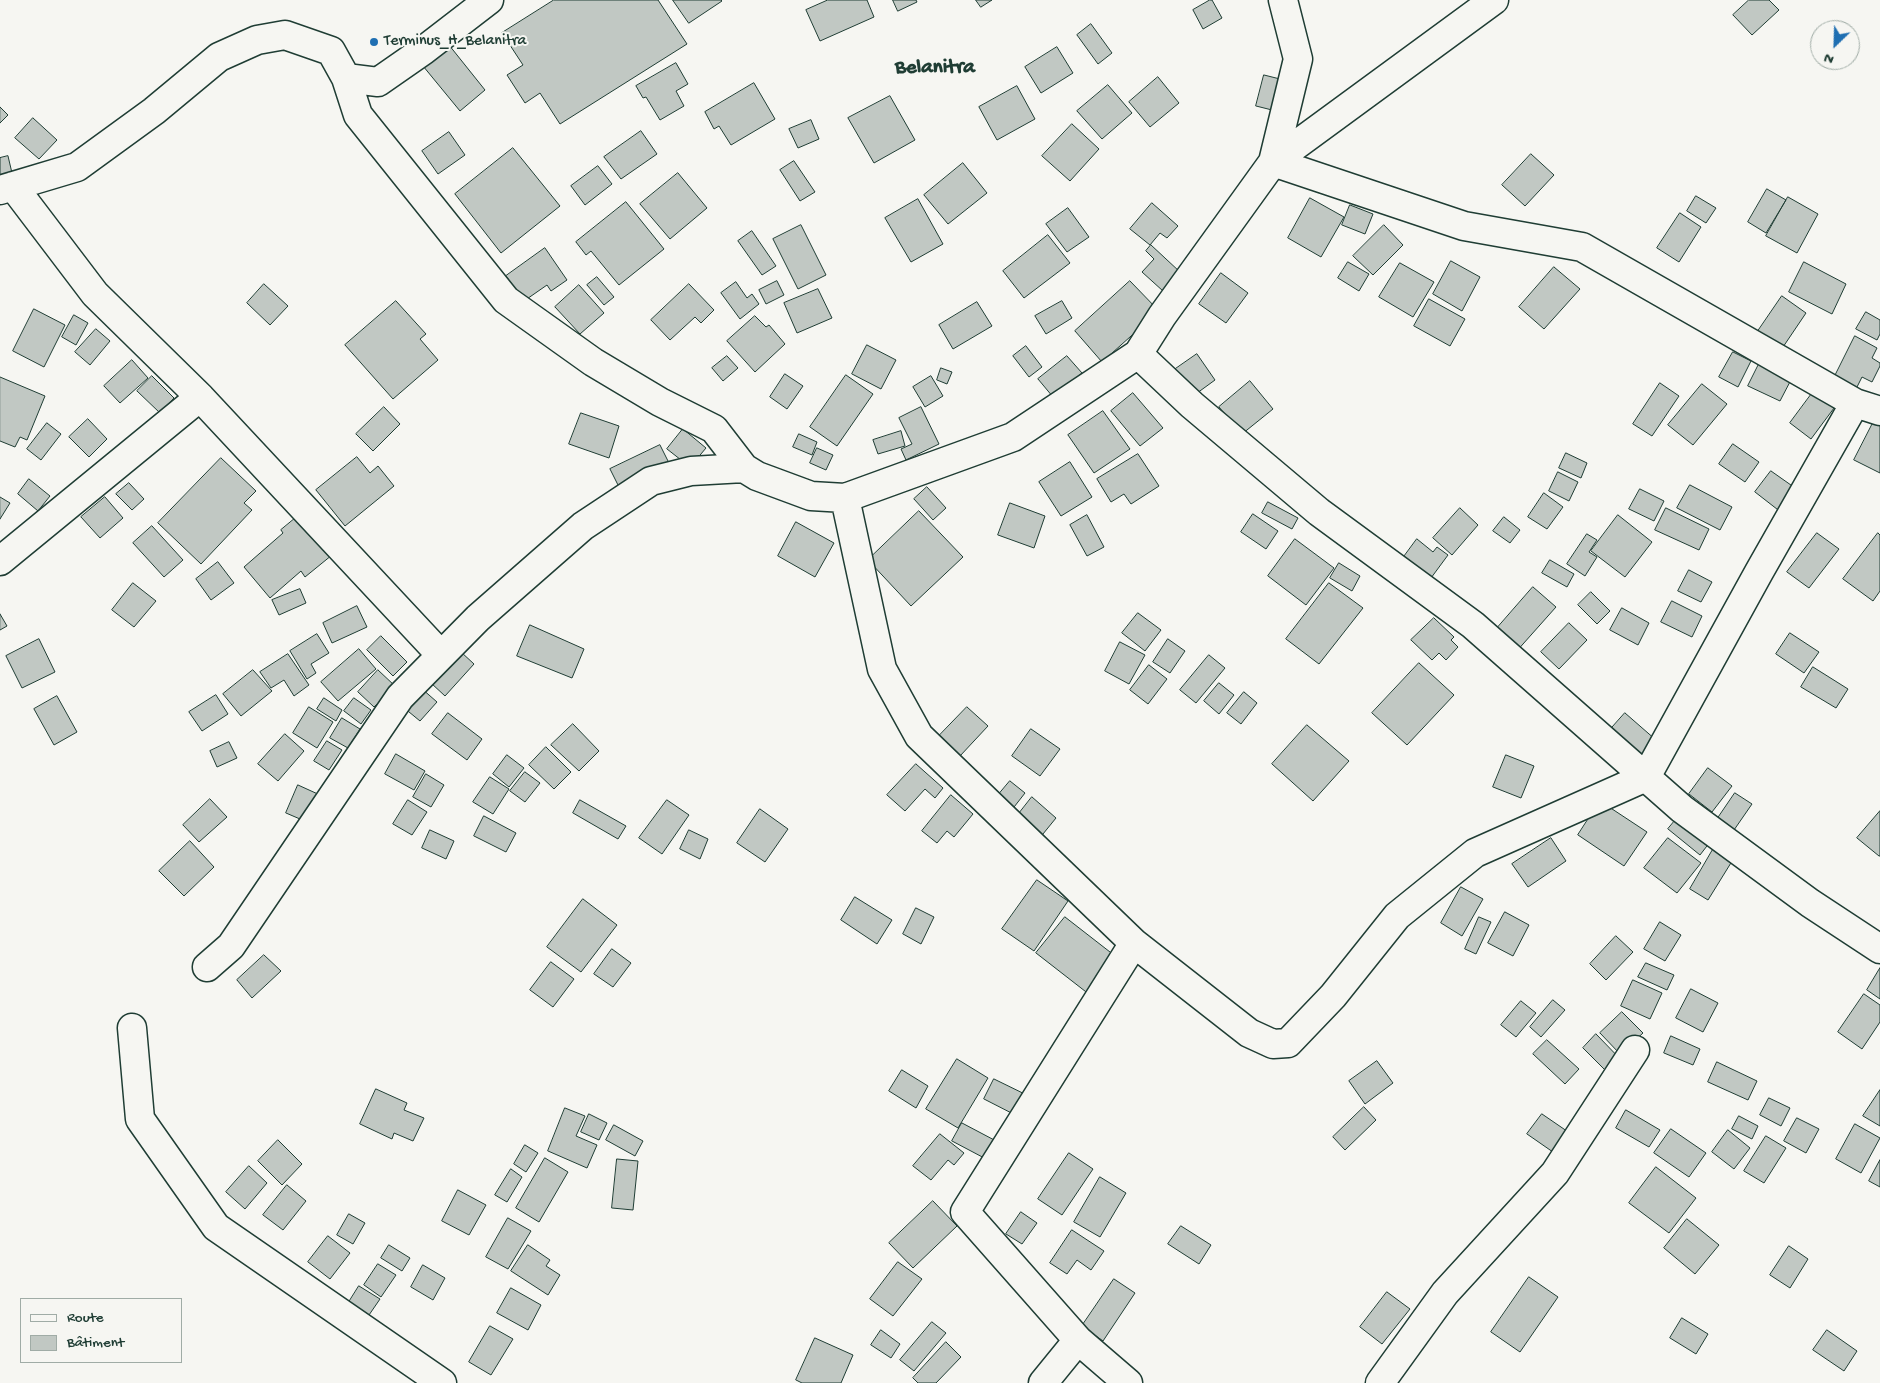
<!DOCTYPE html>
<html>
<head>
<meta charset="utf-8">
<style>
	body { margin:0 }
	#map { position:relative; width:1880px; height:1383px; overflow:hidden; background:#f6f6f2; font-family:"Gochi Hand",sans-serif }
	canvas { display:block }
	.legend { position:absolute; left:20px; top:1298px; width:162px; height:65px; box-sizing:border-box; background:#f6f6f2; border:1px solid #a0aca6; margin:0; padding:6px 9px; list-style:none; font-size:15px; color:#1f3d34 }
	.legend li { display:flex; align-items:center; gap:10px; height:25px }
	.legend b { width:25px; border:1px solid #a0aca6 }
	.north { position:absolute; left:1810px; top:20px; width:50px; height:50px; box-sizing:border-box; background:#f6f6f2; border:1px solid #a0aca6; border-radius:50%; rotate:204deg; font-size:14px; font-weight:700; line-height:20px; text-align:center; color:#1f3d34 }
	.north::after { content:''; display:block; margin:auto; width:18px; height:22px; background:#1f6fb2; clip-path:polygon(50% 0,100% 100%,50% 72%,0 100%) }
</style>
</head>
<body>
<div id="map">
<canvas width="1880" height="1383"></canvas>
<ul class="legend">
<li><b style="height:6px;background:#f6f6f2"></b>Route</li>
<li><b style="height:14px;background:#c1c8c3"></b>Bâtiment</li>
</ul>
<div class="north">N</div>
</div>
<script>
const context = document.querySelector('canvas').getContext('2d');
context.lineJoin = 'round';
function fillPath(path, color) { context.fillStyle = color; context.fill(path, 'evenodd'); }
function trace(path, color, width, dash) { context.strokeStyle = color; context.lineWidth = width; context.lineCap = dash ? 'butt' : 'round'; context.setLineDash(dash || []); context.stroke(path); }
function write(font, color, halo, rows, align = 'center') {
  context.font = font + ' "Gochi Hand",sans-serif'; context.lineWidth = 4; context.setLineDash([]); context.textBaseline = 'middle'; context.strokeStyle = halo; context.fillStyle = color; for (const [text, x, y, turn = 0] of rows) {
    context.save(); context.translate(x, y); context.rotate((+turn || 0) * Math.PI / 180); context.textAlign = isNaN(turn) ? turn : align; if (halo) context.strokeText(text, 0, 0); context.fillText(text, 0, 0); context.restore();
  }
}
const building = new Path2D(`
	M554 0H658L687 44 560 124 540 93 525 103 507 75 523 65 502 33Z
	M673 0H721L722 1 689 23Z
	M828 0H867L874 17 820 41 806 10Z
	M893 0H916L917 2 898 11Z
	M976 0H992L981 7Z
	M1210 0H1212L1222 18 1203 29 1193 10Z
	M1749 0H1769L1779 10 1752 35 1733 15Z
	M1091 24 1112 53 1098 64 1077 35Z
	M449 45 485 90 460 111 423 66Z
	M1057 47 1073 73 1041 93 1025 67Z
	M676 63 688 84 676 91 684 106 660 120 646 97 643 98 636 86Z
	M1264 75 1284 80 1276 111 1256 106Z
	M1158 77 1179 103 1150 127 1129 102Z
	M754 83 775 119 731 145 719 126 714 129 705 112Z
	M1108 85 1132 113 1102 139 1077 111Z
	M1017 86 1035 119 997 140 979 107Z
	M890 96 915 140 874 163 848 118Z
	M0 107 8 115 0 123Z
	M33 118 57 140 39 159 15 138Z
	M811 120 819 139 798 148 789 129Z
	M1072 124 1099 149 1070 181 1042 156Z
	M641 131 657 154 621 179 604 157Z
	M449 132 465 155 438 174 422 151Z
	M513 148 560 206 501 253 455 194Z
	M1531 154 1554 175 1525 206 1502 185Z
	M8 156 12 173 0 175V158Z
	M794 161 815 192 800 201 780 170Z
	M963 163 987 193 948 224 924 195Z
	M598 166 612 184 585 205 571 186Z
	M678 173 707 208 670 239 640 204Z
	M1767 189 1786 200 1766 233 1748 222Z
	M1696 196 1716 208 1706 223 1687 211Z
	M1788 197 1818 214 1797 253 1766 236Z
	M1310 198 1344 217 1321 257 1288 238Z
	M918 199 943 244 911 262 885 218Z
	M626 202 664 249 619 285 591 251 586 255 576 242Z
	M1152 203 1178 226 1167 238 1160 233 1150 245 1130 229Z
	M1350 205 1373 214 1365 234 1342 225Z
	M1068 208 1089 237 1067 252 1046 224Z
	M1680 213 1701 227 1679 262 1657 248Z
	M801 225 826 275 798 289 773 239Z
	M1384 225 1403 245 1373 275 1353 256Z
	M752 231 776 266 762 275 738 241Z
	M1048 235 1070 263 1024 298 1003 271Z
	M1151 245 1180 272 1163 291 1142 272 1154 259 1146 251Z
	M545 248 567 280 551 291 547 285 524 301 506 276Z
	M1451 261 1480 277 1462 311 1433 294Z
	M1348 262 1369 274 1359 291 1338 278Z
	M1804 262 1846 284 1832 314 1789 292Z
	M1400 263 1434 282 1413 317 1379 297Z
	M1554 267 1580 289 1544 329 1519 307Z
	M1221 273 1248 293 1226 323 1199 304Z
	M597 277 614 297 604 305 587 285Z
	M777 281 784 295 766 304 759 290Z
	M1130 281 1159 311 1102 362 1075 331Z
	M736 282 747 298 752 294 759 304 740 319 721 293Z
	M264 284 288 306 270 325 247 303Z
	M689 284 714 310 701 323 695 317 670 340 651 320Z
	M579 285 604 313 580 334 555 307Z
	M818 289 832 318 797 333 784 303Z
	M1782 296 1806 313 1781 350 1756 334Z
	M1429 299 1465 319 1450 346 1414 326Z
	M396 301 426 334 420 339 438 360 393 399 345 345Z
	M1062 301 1072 318 1046 334 1035 316Z
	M977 302 992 326 953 349 939 325Z
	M34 309 65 325 44 367 13 351Z
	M1866 312 1880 320V334L1877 340 1856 329Z
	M74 315 88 323 76 345 62 337Z
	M755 316 766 327 769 325 785 344 755 372 727 341Z
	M96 329 110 341 90 365 75 352Z
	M1855 336 1877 348 1872 358 1880 363V366L1872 382 1862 377 1855 391 1833 380Z
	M867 345 896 360 881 389 852 374Z
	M1026 346 1042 367 1029 377 1013 356Z
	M1733 352 1751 361 1738 387 1719 377Z
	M1197 354 1215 380 1193 396 1174 370Z
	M727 356 738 368 723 381 712 368Z
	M1067 356 1082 373 1053 397 1038 379Z
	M132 360 148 378 120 403 104 386Z
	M1761 360 1793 376 1780 401 1748 386Z
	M941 368 952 372 947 384 937 380Z
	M785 374 803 386 787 409 770 397Z
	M846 375 873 394 837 446 810 427Z
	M152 376 174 398 160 413 137 391Z
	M931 376 943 396 925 407 913 387Z
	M0 377 45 396 27 440 20 437 15 447 0 441Z
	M1250 381 1273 409 1242 434 1219 407Z
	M1660 383 1679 396 1652 436 1633 424Z
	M1702 384 1727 404 1693 445 1668 425Z
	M1816 388 1837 404 1811 439 1790 423Z
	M1133 393 1163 428 1140 446 1111 411Z
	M384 407 400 424 373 451 356 434Z
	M921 407 939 444 906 460 901 449 912 444 899 418Z
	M1103 411 1130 449 1094 473 1068 435Z
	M581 413 619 426 609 458 569 444Z
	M88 419 107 439 89 457 69 437Z
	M1875 419 1880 422V473L1854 460Z
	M47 423 61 434 41 460 27 449Z
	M683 429 706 448 690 467 667 449Z
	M901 431 905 446 878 454 873 440Z
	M799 434 817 442 812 455 793 447Z
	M1733 444 1759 462 1745 482 1719 464Z
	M660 445 670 465 620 489 610 469Z
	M817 448 833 455 826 470 810 463Z
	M1566 453 1587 463 1581 478 1559 468Z
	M1138 454 1159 486 1131 504 1124 494 1111 502 1097 479Z
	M357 457 370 473 378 466 394 486 345 526 316 490Z
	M221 458 256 491 244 503 252 510 201 564 158 523Z
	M1070 462 1092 497 1061 516 1039 482Z
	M1771 471 1798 490 1782 513 1755 492Z
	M1558 472 1578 482 1569 501 1549 491Z
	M29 479 50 496 38 511 18 494Z
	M129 483 144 499 132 510 116 494Z
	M1690 485 1732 507 1720 530 1677 508Z
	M927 487 946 508 933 520 914 499Z
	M1640 489 1664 501 1654 521 1629 509Z
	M1544 493 1563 507 1547 529 1528 517Z
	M0 497 10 503 0 519Z
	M105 497 123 518 100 538 81 517Z
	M1268 502 1298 518 1292 529 1262 513Z
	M1010 503 1045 516 1034 548 998 535Z
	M1460 508 1478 525 1452 555 1433 538Z
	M1666 508 1709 529 1699 550 1655 530Z
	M919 511 963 557 911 606 868 560Z
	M1253 514 1278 531 1266 549 1241 532Z
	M1087 515 1104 547 1087 556 1070 525Z
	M1618 515 1652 542 1625 577 1591 551Z
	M298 516 332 555 305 577 301 571 270 598 244 567 283 533 281 530Z
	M1504 517 1520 530 1510 543 1493 531Z
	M796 522 834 543 815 577 778 556Z
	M152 526 183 560 164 577 133 543Z
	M1817 533 1839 549 1809 588 1787 572Z
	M1878 533 1880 535V591L1873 601 1843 579Z
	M1587 534 1597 540 1589 552 1597 557 1585 576 1567 564Z
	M1295 539 1334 568 1306 605 1268 576Z
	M1417 539 1433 552 1437 547 1448 555 1431 578 1403 558Z
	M1550 560 1574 574 1567 587 1542 573Z
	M218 562 234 583 211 600 196 579Z
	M1339 563 1360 576 1352 591 1330 578Z
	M1689 570 1712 582 1701 602 1678 591Z
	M133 583 156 601 134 627 112 610Z
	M1329 583 1363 608 1319 664 1286 639Z
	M1533 587 1556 607 1515 653 1492 634Z
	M300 589 306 603 279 615 272 600Z
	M1591 592 1610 611 1597 624 1578 605Z
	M1672 601 1702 616 1692 637 1661 622Z
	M357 606 367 627 332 643 323 623Z
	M1622 608 1649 623 1638 645 1610 630Z
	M1138 613 1161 630 1145 651 1122 633Z
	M0 614 7 626 0 630Z
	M1434 618 1454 637 1451 640 1458 647 1446 660 1439 653 1432 660 1411 640Z
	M1569 623 1587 640 1559 669 1541 652Z
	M530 625 584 649 572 678 517 656Z
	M1790 633 1819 652 1804 673 1776 654Z
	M317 634 329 653 311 664 316 673 307 679 290 651Z
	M381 636 407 662 393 676 367 650Z
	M39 639 55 672 22 688 6 656Z
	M1168 639 1185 651 1170 673 1153 662Z
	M1120 642 1145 655 1129 684 1105 671Z
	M359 649 376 669 338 701 321 682Z
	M461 652 474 664 445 696 431 683Z
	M288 654 309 685 294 696 284 680 271 688 260 672Z
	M1209 655 1225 668 1196 703 1180 690Z
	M1419 663 1454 695 1407 745 1372 713Z
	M1149 665 1167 679 1148 704 1130 690Z
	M1813 667 1848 689 1836 708 1801 687Z
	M253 670 272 691 241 716 223 694Z
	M378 670 395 686 374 707 358 692Z
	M1219 683 1234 695 1219 714 1204 701Z
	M421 688 437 702 420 721 403 707Z
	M1244 692 1257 703 1241 724 1227 713Z
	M216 695 228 714 202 731 189 712Z
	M57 696 77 732 54 745 34 709Z
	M324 698 342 710 336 721 317 709Z
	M354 698 371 710 361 724 344 711Z
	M309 707 333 722 317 748 293 733Z
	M967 707 988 726 960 756 939 736Z
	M448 713 482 739 467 760 432 734Z
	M1625 713 1664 747 1649 765 1609 731Z
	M342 718 360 729 348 748 330 738Z
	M573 724 599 751 579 771 551 745Z
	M1307 725 1349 761 1313 801 1272 764Z
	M1031 729 1060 749 1040 776 1012 756Z
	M285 734 304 751 278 781 258 764Z
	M327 741 342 750 329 770 314 761Z
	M229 742 237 758 217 767 210 751Z
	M546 747 571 772 554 789 529 765Z
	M396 754 425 771 414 790 385 774Z
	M507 755 524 768 509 787 493 774Z
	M1506 755 1534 766 1521 798 1493 787Z
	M916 764 943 788 935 798 925 789 905 811 887 795Z
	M1708 768 1732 786 1712 812 1689 794Z
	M525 772 540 783 525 802 510 791Z
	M426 774 444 785 431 807 413 797Z
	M490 777 509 789 493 814 473 802Z
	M1010 781 1025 793 1000 825 984 812Z
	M298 785 320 795 307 822 286 813Z
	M1735 793 1752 804 1734 830 1718 818Z
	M951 795 973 814 954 837 947 831 937 843 922 831Z
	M1032 797 1056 818 1034 845 1017 816Z
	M210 799 227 817 199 842 183 825Z
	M408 800 427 812 412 835 393 824Z
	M580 800 626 826 618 839 573 813Z
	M667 800 689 815 662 854 639 838Z
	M1600 801 1647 832 1624 866 1578 835Z
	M760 809 788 829 765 862 737 843Z
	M1880 811V856H1879L1857 838Z
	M484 816 516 833 506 852 474 836Z
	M1678 817 1710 842 1700 855 1668 829Z
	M430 830 454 841 446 859 422 848Z
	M689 830 708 839 700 859 680 849Z
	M1551 838 1566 861 1528 887 1512 864Z
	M1668 838 1701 863 1677 893 1644 868Z
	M190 841 214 867 184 896 159 871Z
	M1715 846 1734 858 1708 900 1690 889Z
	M1037 880 1068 901 1034 951 1002 929Z
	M1461 887 1483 899 1462 936 1441 923Z
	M855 897 892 920 877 944 841 920Z
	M583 899 617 925 581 972 547 947Z
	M916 908 934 917 921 944 903 934Z
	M1505 912 1529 925 1513 956 1488 943Z
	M1065 917 1119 959 1090 995 1036 953Z
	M1479 917 1491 922 1476 954 1465 949Z
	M1660 922 1681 935 1665 961 1644 949Z
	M1616 936 1633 952 1606 980 1590 964Z
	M612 949 631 963 613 987 594 974Z
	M264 955 281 971 252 998 237 980Z
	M551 962 574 979 553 1007 530 990Z
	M1646 963 1674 975 1667 990 1638 977Z
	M1880 968V999L1867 990Z
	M1633 980 1662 993 1650 1019 1621 1006Z
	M1691 989 1718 1003 1703 1032 1676 1018Z
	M1864 994 1880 1005V1022L1862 1049 1838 1032Z
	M1553 1000 1565 1010 1541 1037 1530 1027Z
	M1521 1001 1536 1013 1516 1037 1501 1025Z
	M1622 1012 1643 1033 1620 1054 1600 1033Z
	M1596 1034 1627 1066 1614 1079 1583 1048Z
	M1671 1036 1700 1049 1693 1065 1664 1053Z
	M1547 1040 1579 1069 1565 1084 1533 1054Z
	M957 1059 988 1078 958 1128 926 1109Z
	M1377 1061 1393 1083 1365 1104 1349 1081Z
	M1717 1062 1757 1081 1748 1100 1708 1082Z
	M902 1070 928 1086 916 1108 889 1091Z
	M994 1079 1039 1101 1029 1122 984 1099Z
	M376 1089 407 1103 404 1110 424 1118 413 1141 394 1133 392 1139 360 1124Z
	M1880 1090V1126L1863 1116Z
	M1769 1098 1790 1108 1781 1126 1760 1115Z
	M1364 1107 1376 1120 1345 1150 1333 1137Z
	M565 1108 585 1116 576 1136 597 1145 587 1168 548 1151Z
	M1626 1110 1660 1130 1649 1147 1616 1128Z
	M589 1114 607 1123 599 1140 581 1132Z
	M1542 1114 1577 1138 1563 1159 1527 1134Z
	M1739 1116 1758 1126 1752 1139 1732 1129Z
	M1797 1118 1819 1129 1806 1153 1784 1141Z
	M962 1123 998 1142 988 1160 952 1141Z
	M1855 1124 1880 1138 1861 1173 1836 1159Z
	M614 1125 643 1141 635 1156 606 1140Z
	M1671 1129 1706 1153 1689 1177 1654 1153Z
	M1728 1130 1750 1148 1734 1169 1712 1152Z
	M940 1134 964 1153 954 1165 948 1160 931 1180 913 1166Z
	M1766 1136 1786 1148 1764 1183 1744 1171Z
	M278 1140 302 1164 282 1185 258 1161Z
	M525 1145 538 1153 526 1172 514 1164Z
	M1069 1153 1093 1169 1062 1215 1038 1199Z
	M545 1158 568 1172 539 1222 516 1208Z
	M617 1159 638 1161 633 1210 612 1208Z
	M1880 1160V1187L1869 1181Z
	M249 1166 267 1183 245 1209 226 1192Z
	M1656 1167 1696 1198 1669 1233 1629 1203Z
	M511 1169 522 1177 507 1202 495 1195Z
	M1100 1177 1126 1193 1100 1237 1074 1222Z
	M287 1185 306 1201 283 1230 263 1215Z
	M458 1190 486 1205 469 1235 442 1221Z
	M933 1201 957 1226 913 1268 889 1243Z
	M1021 1212 1037 1223 1022 1244 1006 1234Z
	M349 1214 365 1223 353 1244 337 1235Z
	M508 1218 531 1231 508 1269 486 1257Z
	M1687 1219 1719 1245 1695 1274 1664 1248Z
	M1181 1226 1211 1245 1199 1264 1168 1244Z
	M1072 1230 1104 1251 1091 1270 1077 1260 1067 1274 1050 1263Z
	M328 1236 350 1253 330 1279 308 1262Z
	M389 1245 410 1258 402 1271 381 1258Z
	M528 1245 550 1260 546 1266 560 1275 548 1295 511 1271Z
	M1789 1246 1808 1259 1790 1288 1770 1275Z
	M898 1262 922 1279 893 1316 870 1299Z
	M378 1264 396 1275 381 1297 364 1285Z
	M423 1265 445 1278 433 1300 411 1287Z
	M1529 1277 1558 1297 1520 1352 1491 1332Z
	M1114 1279 1135 1293 1103 1341 1082 1326Z
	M359 1286 380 1299 369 1315 349 1302Z
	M511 1288 541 1305 528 1330 497 1313Z
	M1387 1292 1410 1309 1382 1344 1360 1327Z
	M1682 1318 1708 1334 1696 1354 1670 1338Z
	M932 1322 946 1333 914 1371 900 1360Z
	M490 1326 513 1339 491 1375 469 1362Z
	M881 1330 900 1344 891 1358 871 1345Z
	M1827 1330 1857 1351 1844 1371 1813 1350Z
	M815 1338 853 1355 841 1383H802L796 1380Z
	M946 1342 961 1357 936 1383H918L913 1378Z`);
const street = new Path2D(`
	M1494 0 1273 162 1464 226 1582 247 1855 403 1880 411
	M346 78 358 115 506 300 593 362 660 402 714 429 744 468 757 476 811 496 845 498 1013 437 1138 354 1162 316 1273 162 1298 59 1283 0
	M13 186 95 294 200 397 441 655
	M0 190 77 167 154 111 219 57 257 40 285 35 331 51 346 78 378 82 424 50 489 0
	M1138 354 1192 405 1319 512 1473 625 1682 809 1810 903 1880 949
	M845 498 882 669 919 736 1134 943 1249 1033 1273 1044 1288 1043 1333 996 1397 916 1475 853 1646 777 1759 572 1855 403
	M0 561 200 397
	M207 967 231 946 400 697 478 618 583 526 651 481 691 471 744 468
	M132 1028 140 1119 216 1227 442 1383
	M1043 1383 1078 1340
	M1128 1383 1078 1340 965 1212 1134 943
	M1380 1383 1445 1293 1555 1173 1635 1050`);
const markers = [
	[374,42,5,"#1f6fb2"]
];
const poiNames = [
	["Terminus_H_Belanitra",384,42]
];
const districtNames = [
	["Belanitra",935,69]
];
fillPath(building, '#c1c8c3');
trace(building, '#1f3d34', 1);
trace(street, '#1f3d34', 31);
trace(street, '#f6f6f2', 28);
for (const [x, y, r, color] of markers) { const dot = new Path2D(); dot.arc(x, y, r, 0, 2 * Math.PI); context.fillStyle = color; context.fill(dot); trace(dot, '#f6f6f2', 2); }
write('16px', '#1f3d34', '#f6f6f2', poiNames, 'left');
write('bold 21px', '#1f3d34', '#f6f6f2', districtNames);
</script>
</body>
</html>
